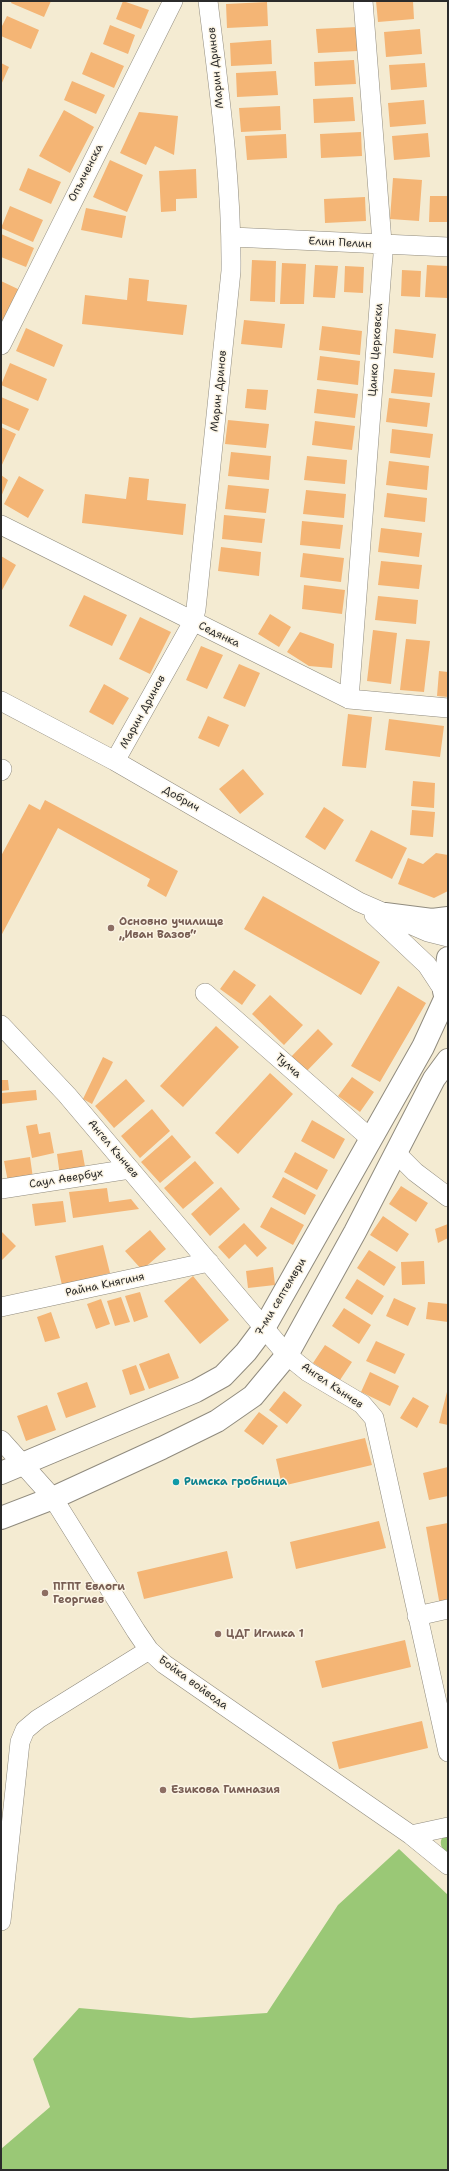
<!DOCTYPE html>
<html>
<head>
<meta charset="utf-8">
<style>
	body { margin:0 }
	#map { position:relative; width:449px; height:2171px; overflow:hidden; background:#f4ebd2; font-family:"Shantell Sans",sans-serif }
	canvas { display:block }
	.frame { position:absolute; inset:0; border:2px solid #2b2b2b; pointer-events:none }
</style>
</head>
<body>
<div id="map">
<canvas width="449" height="2171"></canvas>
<div class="frame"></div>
</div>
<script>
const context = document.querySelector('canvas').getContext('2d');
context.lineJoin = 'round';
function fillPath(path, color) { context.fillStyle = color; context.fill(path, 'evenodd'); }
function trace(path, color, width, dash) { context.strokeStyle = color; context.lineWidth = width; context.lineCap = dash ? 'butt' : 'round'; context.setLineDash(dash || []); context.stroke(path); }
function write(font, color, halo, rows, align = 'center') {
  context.font = font + ' "Shantell Sans",sans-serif'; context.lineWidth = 3; context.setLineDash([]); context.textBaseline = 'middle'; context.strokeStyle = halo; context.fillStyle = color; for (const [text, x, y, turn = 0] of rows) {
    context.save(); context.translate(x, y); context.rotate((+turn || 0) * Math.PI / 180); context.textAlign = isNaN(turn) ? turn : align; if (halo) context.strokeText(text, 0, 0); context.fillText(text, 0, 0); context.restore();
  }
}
const green = new Path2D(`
	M448 1832V1853L442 1848C439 1840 442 1837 448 1832Z
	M399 1849 448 1895V2170H1V2149L50 2107 33 2059 79 2008 191 2018 267 2013 338 1905Z`);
const building = new Path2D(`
	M12 1H51L44 17 11 3Z
	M123 1 149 10 141 29 116 19Z
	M376 1H413L414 19 378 22Z
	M267 2 268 26 227 28 226 4Z
	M7 16 39 30 31 49 1 36V28Z
	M110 25 135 35 128 54 103 44Z
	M357 27 358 51 318 53 316 29Z
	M420 29 422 54 386 57 384 32Z
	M271 40 272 64 231 66 230 43Z
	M91 52 124 66 114 88 82 74Z
	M354 60 356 84 315 86 314 62Z
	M1 63 9 67 1 85Z
	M425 63 427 87 391 90 389 65Z
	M276 71 278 95 237 97 236 73Z
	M72 81 105 95 96 114 64 100Z
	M353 97 355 121 314 123 313 99Z
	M424 100 426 124 390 127 388 103Z
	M280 106 281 130 241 132 239 108Z
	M64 110 94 127 70 173 39 156Z
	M139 112 178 116 174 155 155 146 146 165 120 153Z
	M361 132 362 156 321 158 320 134Z
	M428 133 430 157 394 160 392 136Z
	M286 134 287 158 247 160 245 136Z
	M110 160 143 175 127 212 93 197Z
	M28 168 61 182 51 204 19 190Z
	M196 169 197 198 176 199V211L161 212 159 171Z
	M393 178 422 180 419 221 390 219Z
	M430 196H448V222H429Z
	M365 197 366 221 325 223 324 199Z
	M10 206 43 220 33 242 1 228Z
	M86 208 126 216 122 238 81 230Z
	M1 234 34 248 26 267 1 257Z
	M252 260 276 261 275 302 250 301Z
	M282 263 306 264 304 304H280Z
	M315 265 338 266 335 298 313 297Z
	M427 265 448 266 447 298 425 297Z
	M345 266 364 267 363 293 344 292Z
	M402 270 421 271 420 297 401 296Z
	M129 278 149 280 147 301 187 305 183 335 82 324 85 295 127 300Z
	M1 281 20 290 1 328Z
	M244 320 285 324 282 348 241 344Z
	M322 326 362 331 360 355 319 350Z
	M26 328 63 345 54 367 16 351Z
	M395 329 436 334 433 358 393 353Z
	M320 356 360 361 358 385 317 380Z
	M10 363 47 379 38 401 1 385Z
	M394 369 435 373 432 397 391 393Z
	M247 389 268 390 266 410 245 408Z
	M317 389 358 394 355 418 314 413Z
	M1 397 29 409 19 431 1 423Z
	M389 398 430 403 427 427 386 422Z
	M228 420 269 424 266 448 225 444Z
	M315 421 355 426 352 450 312 445Z
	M1 427 16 434 1 467Z
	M392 429 433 434 430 458 390 453Z
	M231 452 271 456 269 480 228 476Z
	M307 456 347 460 345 484 304 480Z
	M389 461 429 466 427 490 386 485Z
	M1 475 8 480 1 497Z
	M19 476 44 490 28 518 4 504Z
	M129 477 149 479 147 500 186 504 183 535 82 523 85 494 126 499Z
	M228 485 269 489 266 513 225 509Z
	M306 490 346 494 344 518 303 514Z
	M387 493 427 498 425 522 384 517Z
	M224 515 265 519 262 543 222 539Z
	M302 521 343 525 340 549 300 545Z
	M381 528 422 533 419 557 378 552Z
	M221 547 261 552 259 576 218 571Z
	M303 553 344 558 341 582 300 577Z
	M1 556 16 565 1 592Z
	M381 561 422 565 419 589 378 585Z
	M304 585 345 590 342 614 302 609Z
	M84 595 127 615 112 646 69 626Z
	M378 596 418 600 416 624 375 620Z
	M270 614 291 627 279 647 258 634Z
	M140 617 171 632 150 674 119 659Z
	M373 630 397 633 391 684 367 681Z
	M300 632 334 644 332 668 309 666 287 652Z
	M406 639 430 641 424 692 400 690Z
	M201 646 223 655 207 689 186 680Z
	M239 664 260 673 245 707 223 698Z
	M439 671 448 672V697L437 696Z
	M104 684 129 698 113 725 89 712Z
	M348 714 372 717 366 768 342 766Z
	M208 716 229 725 219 747 198 738Z
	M389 719 444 726 440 757 385 750Z
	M243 769 264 794 240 814 219 789Z
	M413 781 435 783 434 808 411 806Z
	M45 800 178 871 166 897 147 886 150 879 58 828 1 936V856L29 804 40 810Z
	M324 807 344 820 325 850 305 837Z
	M412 810 435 812 433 837 410 835Z
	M371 830 407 848 392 879 355 861Z
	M436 853 448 855V891L434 898 398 884 408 858 423 864Z
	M263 896 380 962 361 995 244 929Z
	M234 970 256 985 242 1005 220 989Z
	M398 986 426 1003 380 1082 351 1066Z
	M270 995 303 1025 284 1045 252 1014Z
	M216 1026 239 1047 183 1107 160 1086Z
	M318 1029 333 1044 303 1075 288 1060Z
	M103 1057 113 1062 92 1104 83 1099Z
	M270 1073 293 1094 238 1154 215 1133Z
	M352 1077 374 1092 360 1112 338 1096Z
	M126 1079 145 1101 114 1128 95 1106Z
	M1 1080H8L9 1090 1 1091Z
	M36 1090 37 1100 1 1104V1093Z
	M152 1109 170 1131 140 1158 121 1136Z
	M312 1120 345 1139 334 1159 301 1141Z
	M37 1124 39 1134 50 1132 54 1153 32 1158 26 1126Z
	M172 1135 191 1157 160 1183 141 1162Z
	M82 1150 86 1172 60 1176 57 1154Z
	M295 1152 328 1170 317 1190 284 1172Z
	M30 1157 33 1178 8 1182 4 1161Z
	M195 1161 214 1183 183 1209 164 1188Z
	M283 1177 316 1195 305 1215 272 1197Z
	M401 1186 428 1203 416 1222 389 1204Z
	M221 1187 240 1209 210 1236 191 1214Z
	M107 1188 109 1202 131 1199 139 1209 73 1218 69 1192Z
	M63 1201 66 1222 35 1226 32 1204Z
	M271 1207 304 1225 293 1245 260 1227Z
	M383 1216 409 1234 397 1252 370 1235Z
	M244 1223 267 1248 257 1257 245 1244 229 1259 218 1247Z
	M448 1224V1238L438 1243 435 1229Z
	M150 1230 166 1249 142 1270 125 1251Z
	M1 1231 16 1246 1 1261Z
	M103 1245 110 1273 62 1285 55 1256Z
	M369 1250 396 1267 384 1286 357 1268Z
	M424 1261 425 1284 402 1285 401 1262Z
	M273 1267 275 1285 248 1288 246 1271Z
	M193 1276 229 1320 200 1344 164 1301Z
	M357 1279 384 1296 372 1315 345 1298Z
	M140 1292 148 1317 134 1322 125 1296Z
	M121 1297 130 1322 115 1326 107 1301Z
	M394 1298 416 1308 408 1326 386 1316Z
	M101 1299 110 1324 96 1329 87 1304Z
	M428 1302 448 1304V1322L426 1319Z
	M344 1308 371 1325 359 1344 332 1326Z
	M51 1312 60 1338 45 1342 37 1317Z
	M376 1341 405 1354 395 1374 366 1361Z
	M325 1345 352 1362 340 1380 313 1363Z
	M169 1353 179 1378 149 1389 139 1364Z
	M136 1365 145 1390 130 1395 122 1370Z
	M370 1372 399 1386 390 1406 361 1392Z
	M87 1382 96 1407 66 1418 57 1393Z
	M448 1388V1425L439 1423Z
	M284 1391 302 1405 287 1424 269 1410Z
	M413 1397 429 1406 417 1428 400 1418Z
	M47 1405 56 1430 26 1441 17 1416Z
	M259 1412 278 1426 263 1445 244 1431Z
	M365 1438 372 1465 282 1486 276 1459Z
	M448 1467V1496L429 1500 423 1473Z
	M379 1521 386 1548 296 1569 290 1542Z
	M448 1523V1605L440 1606 426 1527Z
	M227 1551 233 1578 144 1599 137 1572Z
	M405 1640 411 1667 322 1688 315 1661Z
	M422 1721 428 1748 339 1769 332 1742Z`);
const minor = new Path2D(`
	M232 237 448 247
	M1 345 173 1
	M1 525 349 699 448 708
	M349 699 383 255 363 1
	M1 701 115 761 359 902 428 932 448 937
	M115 761 193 622 196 609 231 271C232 181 219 90 208 1
	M1 771 2 769
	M374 915 427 965 444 991
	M205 993 371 1139
	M1 1025 67 1095 287 1355 308 1372 362 1404 374 1418 448 1752
	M396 1153 415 1172 448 1197
	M1 1189 130 1169
	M1 1307 209 1262
	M1 1440 53 1498 136 1631 149 1650 164 1664 411 1835 448 1865
	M417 1616 448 1609
	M411 1835 448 1827
	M1 1921 20 1742 25 1730 38 1719 149 1650`);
const major = new Path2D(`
	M385 914 432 920 448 918
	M448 958 444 991 448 1008
	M1 1473 196 1391 223 1376 246 1352 264 1328 423 1047 445 999
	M1 1518 53 1498 162 1448 217 1421 253 1396 287 1355 355 1232 434 1079 448 1060`);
const markers = [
	[111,928,4,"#8d6e63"],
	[176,1482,4,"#0f9aa8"],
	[45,1593,4,"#8d6e63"],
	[218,1634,4,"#8d6e63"],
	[163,1790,4,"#8d6e63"]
];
const streetNames = [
	["Марин Дринов",216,68,-96],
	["Опълченска",86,173,-63],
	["Елин Пелин",340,243,3],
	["Цанко Церковски",376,350,-86],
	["Марин Дринов",219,391,-84],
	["Седянка",219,635,26],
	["Марин Дринов",143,712,-61],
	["Добрич",181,799,30],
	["Тулча",288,1066,42],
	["Ангел Кънчев",113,1149,50],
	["Саул Авербух",66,1179,-9],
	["Райна Княгиня",105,1285,-12],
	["7-ми септември",281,1297,-59],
	["Ангел Кънчев",332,1386,34],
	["Бойка войвода",193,1683,36]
];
const educationNames = [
	["Основно училище",119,922],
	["„Иван Вазов“",119,935],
	["ПГПТ Евлоги",53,1587],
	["Георгиев",53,1600],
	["ЦДГ Иглика 1",226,1634],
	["Езикова Гимназия",171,1790]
];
const cultureNames = [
	["Римска гробница",184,1482]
];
fillPath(green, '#9ac876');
fillPath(building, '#f4b575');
trace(minor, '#908b7e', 20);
trace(major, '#908b7e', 24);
trace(minor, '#fff', 19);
trace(major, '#fff', 22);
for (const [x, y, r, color] of markers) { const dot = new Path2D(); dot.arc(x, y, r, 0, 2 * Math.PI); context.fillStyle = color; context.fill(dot); trace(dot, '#fcf5e5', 1.5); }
write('11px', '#2b2b2b', '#fcf5e5', streetNames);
write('bold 11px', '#785e54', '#fcf5e5', educationNames, 'left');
write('bold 11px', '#0d838f', '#fcf5e5', cultureNames, 'left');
</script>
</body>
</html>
